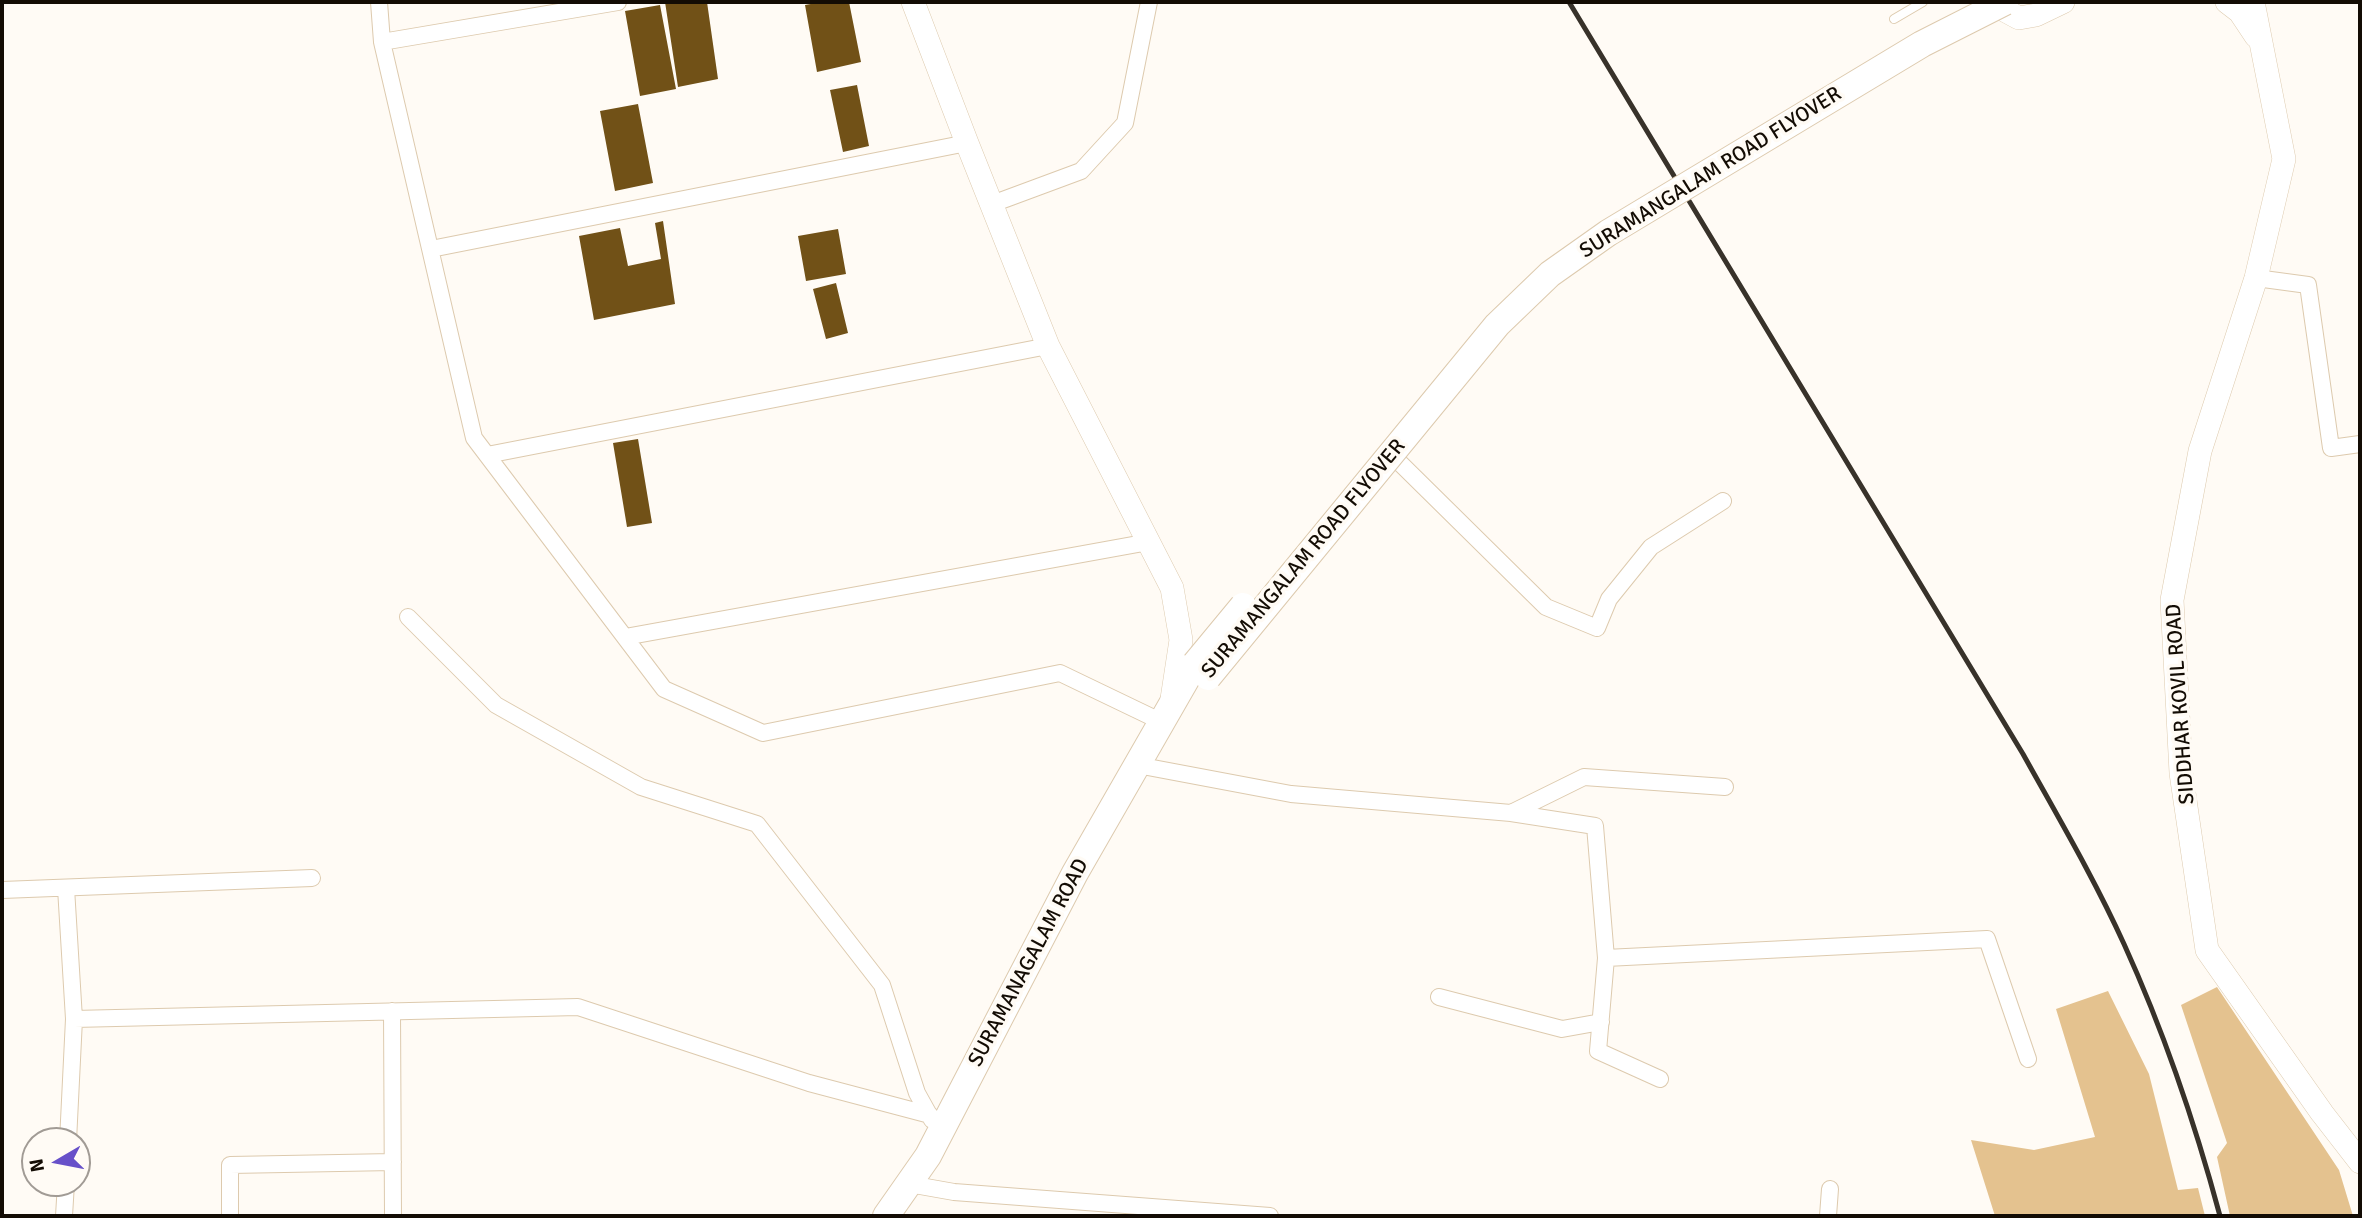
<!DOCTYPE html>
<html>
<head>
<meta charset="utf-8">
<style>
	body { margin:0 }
	#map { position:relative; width:2362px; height:1218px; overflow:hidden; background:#fffbf5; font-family:Signika,sans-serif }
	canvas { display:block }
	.frame { position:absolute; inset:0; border:4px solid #130c04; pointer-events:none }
	.north { position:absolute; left:21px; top:1127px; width:70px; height:70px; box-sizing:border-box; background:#fffbf5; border:2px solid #a19b95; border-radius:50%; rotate:260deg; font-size:19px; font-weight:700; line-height:28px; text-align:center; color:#130c04 }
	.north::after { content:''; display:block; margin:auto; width:24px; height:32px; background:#6750c9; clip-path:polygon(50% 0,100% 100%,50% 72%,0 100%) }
</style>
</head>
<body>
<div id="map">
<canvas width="2362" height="1218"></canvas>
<div class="frame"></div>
<div class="north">N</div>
</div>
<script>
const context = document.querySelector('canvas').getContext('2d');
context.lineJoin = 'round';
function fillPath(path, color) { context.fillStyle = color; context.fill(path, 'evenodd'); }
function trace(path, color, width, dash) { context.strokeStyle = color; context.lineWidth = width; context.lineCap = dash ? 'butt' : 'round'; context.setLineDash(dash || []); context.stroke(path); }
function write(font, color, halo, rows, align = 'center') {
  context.font = font + ' Signika,sans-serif'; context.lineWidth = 7; context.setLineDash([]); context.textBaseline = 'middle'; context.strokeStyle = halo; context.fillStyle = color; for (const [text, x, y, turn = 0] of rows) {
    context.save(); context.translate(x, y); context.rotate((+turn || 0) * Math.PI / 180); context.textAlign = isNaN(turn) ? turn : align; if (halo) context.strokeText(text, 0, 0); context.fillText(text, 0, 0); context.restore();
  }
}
const green = new Path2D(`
	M2217 987 2339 1170 2353 1216H2230L2217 1157 2227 1143 2181 1005Z
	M2108 991 2149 1074 2178 1190 2198 1188 2205 1216H1995L1971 1140 2034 1150 2095 1137 2056 1009Z`);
const building = new Path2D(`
	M665 2H707L718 79 678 87Z
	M822 2H849L861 62 817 72 805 5Z
	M660 5 676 89 640 96 625 11Z
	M857 85 869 146 843 152 830 90Z
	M638 104 653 183 615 191 600 111Z
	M663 221 675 304 594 320 579 236 620 228 628 266 661 259 655 223Z
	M838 229 846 274 806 281 798 236Z
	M836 283 848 333 826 339 813 289Z
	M638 439 652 523 627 527 613 443Z`);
const lane = new Path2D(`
	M1894 19 1923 2`);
const street = new Path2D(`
	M379 2 382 42 474 438 664 689 763 733 1060 673 1162 722
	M382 42 618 2
	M992 204 1081 171 1125 123 1149 2
	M431 249 967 143
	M2256 278 2308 285 2331 448 2360 444
	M487 455 1048 346
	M1401 464 1546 607 1597 628 1609 599 1651 547 1723 501
	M408 617 496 705 641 787 757 824 882 985 917 1093 932 1120
	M625 637 1149 542
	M1137 765 1291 794 1511 813 1595 826 1606 958 1987 939 2028 1059
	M1511 813 1584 777 1725 787
	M66 888 74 1019 68 1141
	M2 890 312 878
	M1606 958 1598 1051 1660 1079
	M1439 997 1562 1029 1601 1022
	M392 1011 393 1216
	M74 1019 578 1007 809 1083 930 1115
	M909 1184 954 1192 1270 1216
	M64 1216 66 1183
	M230 1216V1165L393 1162
	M1828 1216 1830 1189`);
const secondary = new Path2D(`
	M913 2 967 143 1048 346 1172 588 1181 640 1172 699
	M2000 2 2006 11 2019 18 2036 15 2063 2
	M2227 2 2240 12 2256 36
	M2253 2 2284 159 2256 278 2200 451 2172 600 2181 773 2207 950 2322 1113 2360 1162`);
const primary = new Path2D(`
	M886 1216 928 1156 1075 873 1195 664`);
const rail = new Path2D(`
	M1569 2 2023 754C2058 817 2094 878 2124 944 2164 1032 2195 1123 2220 1216`);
const primaryBridge = new Path2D(`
	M1195 664 1243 606
	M1208 677 1497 325 1550 274 1608 233 1922 44 2005 2`);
const streetNames = [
	["SURAMANGALAM ROAD FLYOVER",1711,173,-32],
	["SURAMANGALAM ROAD FLYOVER",1304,559,-50],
	["SIDDHAR KOVIL ROAD",2181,704,-94],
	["SURAMANAGALAM ROAD",1029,963,-62]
];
fillPath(green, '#e4c28f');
fillPath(building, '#715117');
trace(lane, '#ddcaae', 10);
trace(street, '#ddcaae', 18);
trace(secondary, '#ddcaae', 24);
trace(primary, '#ddcaae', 28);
trace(lane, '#fff', 8);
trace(street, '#fff', 16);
trace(secondary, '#fff', 23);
trace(primary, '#fff', 26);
trace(rail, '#38322a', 5);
trace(primaryBridge, '#ddcaae', 28, []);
trace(primaryBridge, '#fff', 26);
write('21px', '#130c04', '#fffbf5', streetNames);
</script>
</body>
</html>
